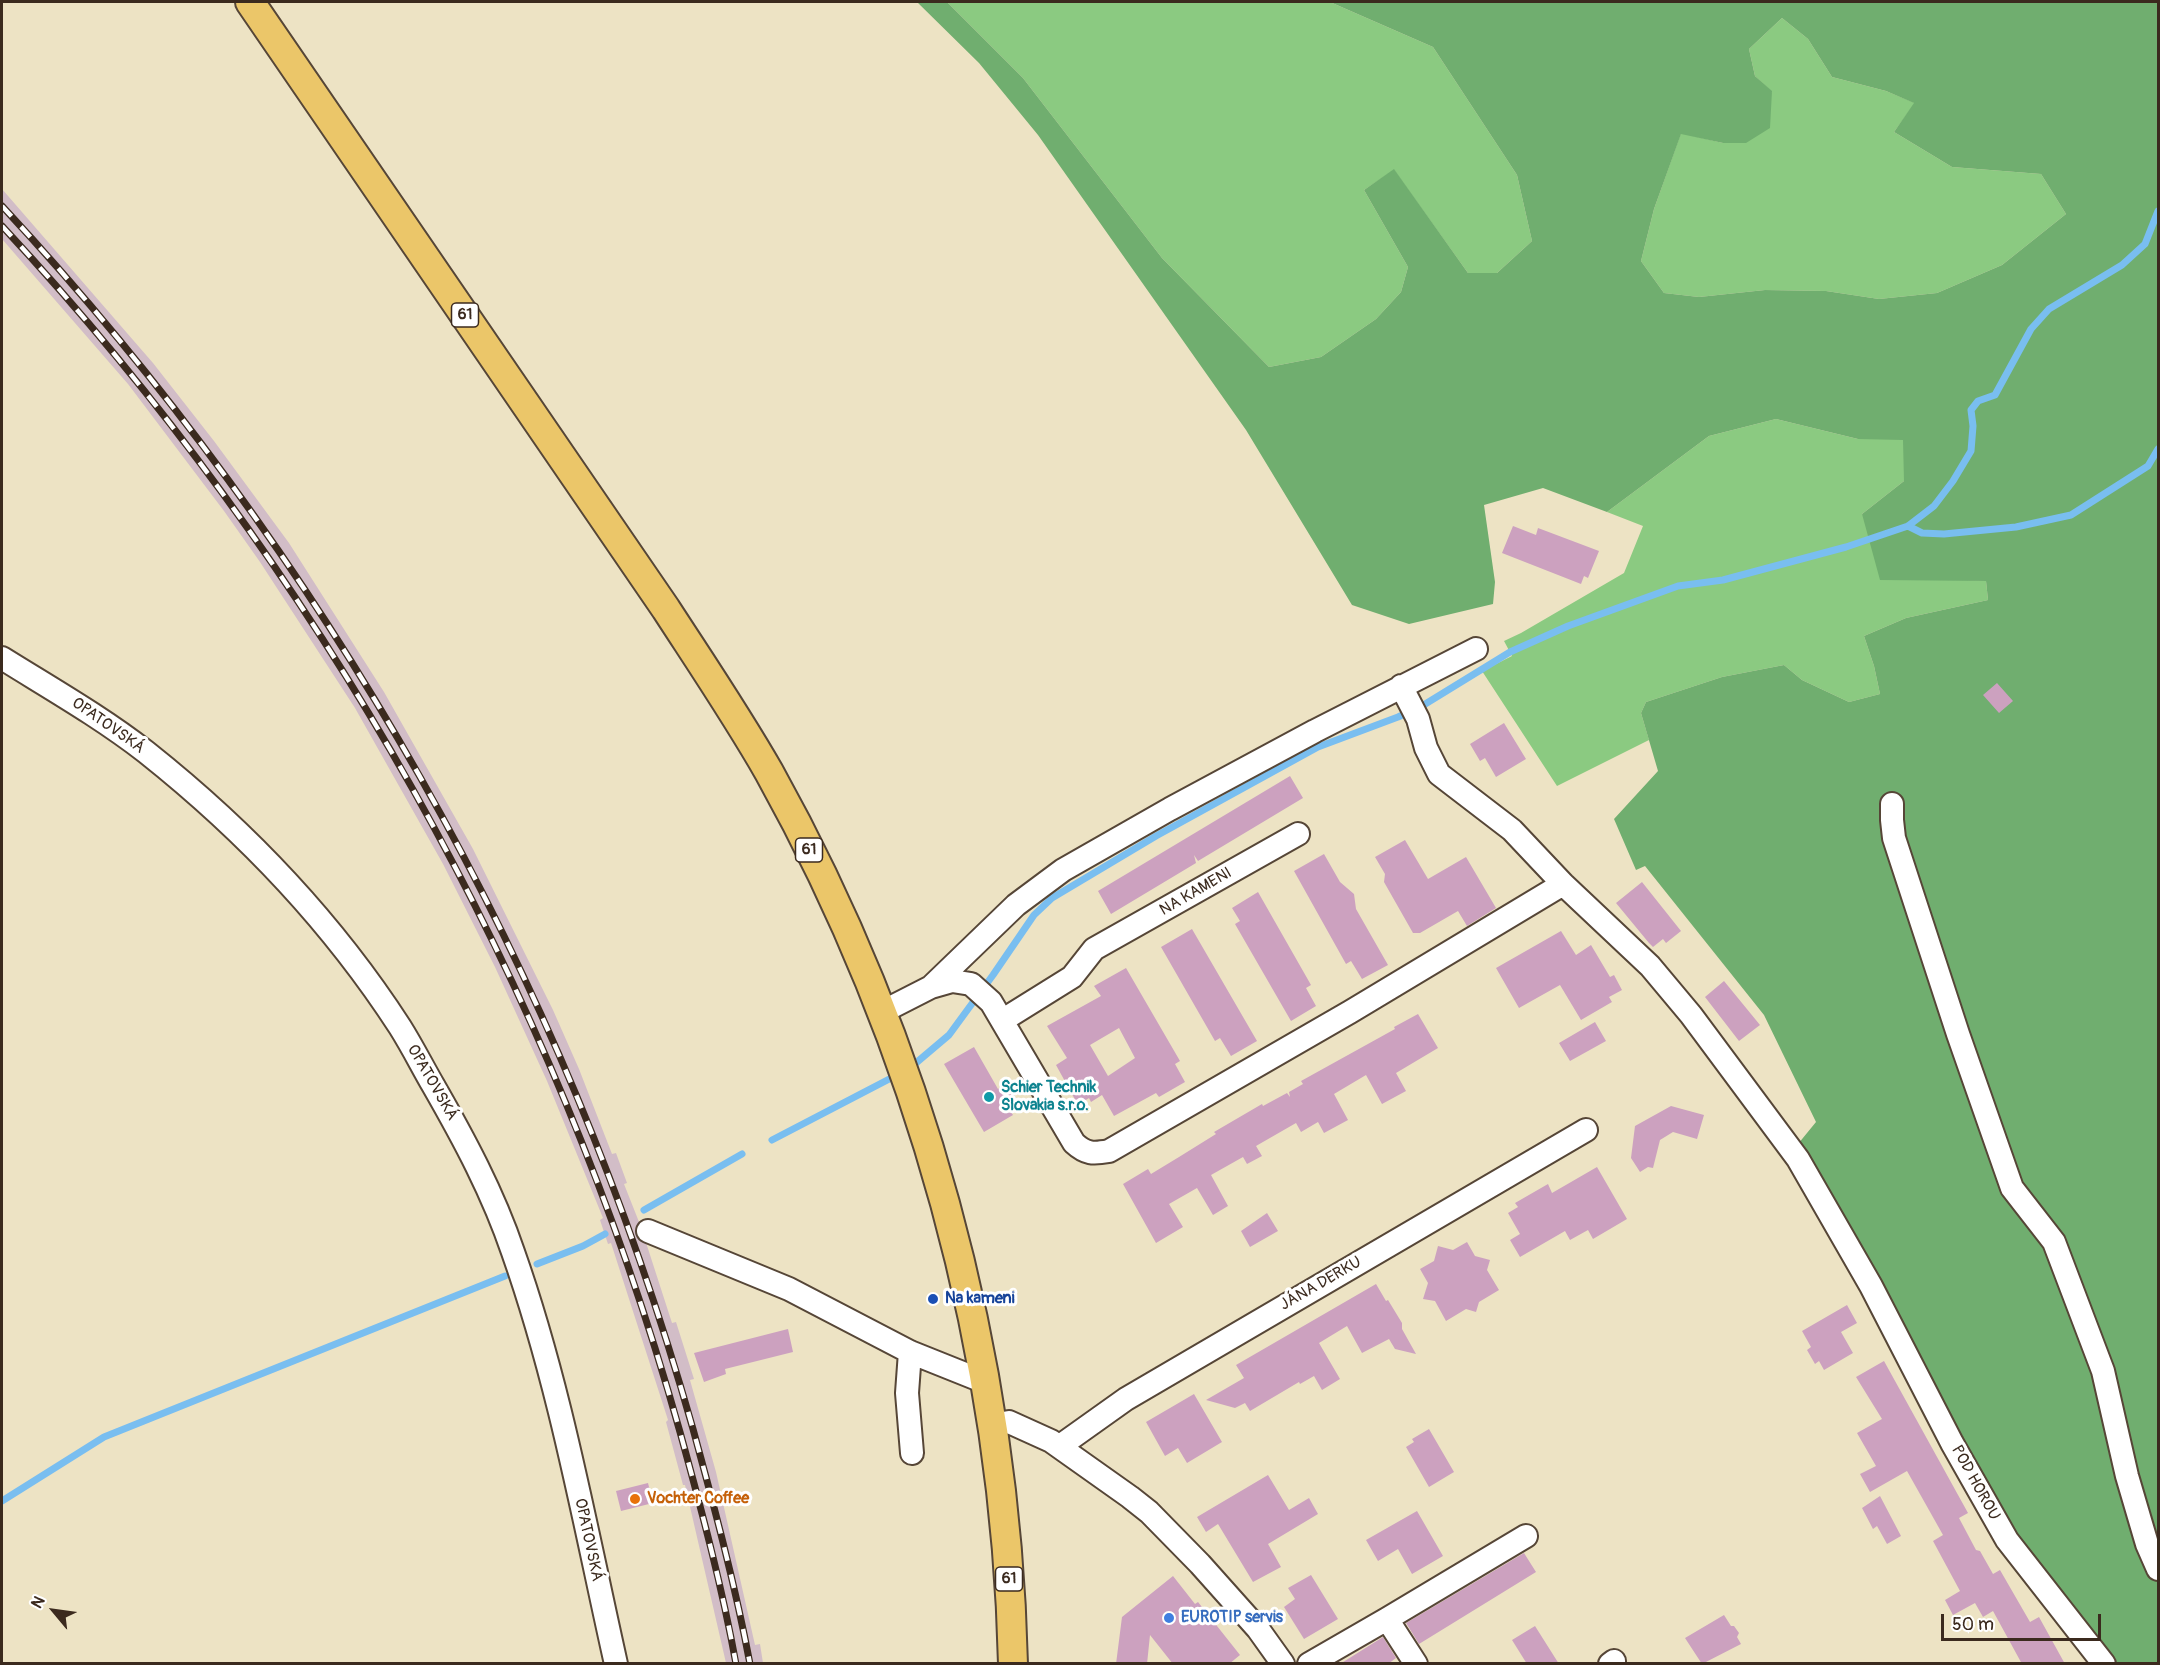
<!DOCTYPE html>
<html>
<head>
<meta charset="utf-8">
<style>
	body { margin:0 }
	#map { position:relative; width:2160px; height:1665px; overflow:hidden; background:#ede3c4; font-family:Pangolin,sans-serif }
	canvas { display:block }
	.frame { position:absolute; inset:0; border:3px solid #3b2a1e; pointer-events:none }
	.north { position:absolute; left:24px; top:1581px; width:60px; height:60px; -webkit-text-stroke:4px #fff; paint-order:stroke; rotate:299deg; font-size:16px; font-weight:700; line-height:24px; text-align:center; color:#3b2a1e }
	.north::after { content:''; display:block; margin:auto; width:21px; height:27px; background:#3b2a1e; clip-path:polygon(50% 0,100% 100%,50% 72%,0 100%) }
	.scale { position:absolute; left:1941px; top:1614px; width:160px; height:27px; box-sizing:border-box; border:3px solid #3b2a1e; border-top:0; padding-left:8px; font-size:18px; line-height:21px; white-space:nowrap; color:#3b2a1e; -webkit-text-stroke:4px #fff; paint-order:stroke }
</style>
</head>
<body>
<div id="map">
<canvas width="2160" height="1665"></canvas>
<div class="frame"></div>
<div class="north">N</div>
<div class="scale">50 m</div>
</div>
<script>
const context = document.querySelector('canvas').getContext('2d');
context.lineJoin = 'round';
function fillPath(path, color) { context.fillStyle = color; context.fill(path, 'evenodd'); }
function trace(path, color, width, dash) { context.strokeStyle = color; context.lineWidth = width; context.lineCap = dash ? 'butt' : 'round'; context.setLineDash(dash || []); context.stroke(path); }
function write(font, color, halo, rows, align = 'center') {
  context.font = font + ' Pangolin,sans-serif'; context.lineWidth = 6; context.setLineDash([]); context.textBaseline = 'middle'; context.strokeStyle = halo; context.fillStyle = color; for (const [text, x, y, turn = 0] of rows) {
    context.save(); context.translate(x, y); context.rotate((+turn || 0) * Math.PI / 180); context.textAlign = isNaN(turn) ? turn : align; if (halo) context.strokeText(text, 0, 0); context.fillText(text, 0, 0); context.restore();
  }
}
const industrial = new Path2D(`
	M2 189 153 363 214 441 289 543 384 692 473 849 553 1010 579 1069 612 1154 616 1153 627 1183 624 1184 641 1227 672 1323 676 1322 694 1379 690 1380 716 1472 755 1645 760 1644 763 1663H726L685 1485H683L666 1422 668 1420 611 1243 608 1244 600 1220 603 1218 547 1081 495 967 443 864 355 708 260 562 224 511 128 384 2 239Z`);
const green = new Path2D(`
	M947 2H1330L1433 47 1517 175 1532 241 1497 273H1468L1394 170 1364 190 1408 267 1401 292 1376 319 1321 357 1269 367 1162 258 1023 78Z
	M1782 18 1808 39 1832 77 1886 91 1915 103 1894 132 1952 167 2041 174 2066 214 2002 265 1937 293 1879 299 1826 291 1765 290 1699 297 1664 293 1641 261 1654 209 1681 133 1723 143 1772 92 1755 76 1749 49Z
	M1776 419 1858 439H1904V481L1862 514 1911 577 1986 581 1988 600 1906 618 1864 636 1874 666 1880 694 1849 702 1802 680 1784 665 1722 677 1646 702 1641 713 1649 740 1557 786 1482 671 1512 656 1504 641 1521 633 1624 573 1643 526 1607 512 1709 436Z`);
const forest = new Path2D(`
	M917 2H947L1023 78 1162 258 1269 367 1321 357 1376 319 1401 292 1408 267 1364 190 1394 169 1468 273H1497L1532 241 1517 175 1433 47 1330 2H2158V1663H2116L2025 1555 1798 1144 1816 1122 1764 1015 1645 866 1636 870 1614 819 1658 771 1641 713 1646 702 1722 677 1784 665 1802 680 1849 702 1880 694 1874 666 1864 636 1906 618 1988 600 1986 581 1880 580 1862 514 1904 481 1903 440 1858 439 1776 419 1709 436 1607 512 1543 488 1484 505 1495 582 1493 604 1409 624 1352 605 1246 430 1038 135 979 63ZM1782 18 1808 39 1832 77 1886 91 1914 103 1894 132 1952 167 2041 174 2066 214 2002 265 1937 293 1879 299 1826 291 1765 290 1699 297 1664 293 1641 261 1654 209 1681 134 1723 143H1746L1770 128 1772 91 1755 76 1749 49Z`);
const stream = new Path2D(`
	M1908 526 1922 533 1944 534 2016 527 2071 515 2148 466 2158 449
	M910 1068 949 1035 993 975 1034 915 1052 898 1156 836 1318 747 1398 717 1422 706 1510 652 1568 626 1678 586 1723 580 1846 547 1908 526 1934 506 1953 481 1971 451 1973 426 1971 410 1978 401 1995 395 2031 329 2049 309 2122 265 2145 244 2158 211
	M772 1140 897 1075
	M644 1210 742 1154
	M537 1264 583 1246 605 1234
	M2 1501 104 1437 505 1276`);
const building = new Path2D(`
	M1513 526 1536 535 1538 528 1599 551 1588 578 1584 576 1581 584 1502 553Z
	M1997 683 2013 701 1999 713 1983 695Z
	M1504 723 1526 759 1496 777 1485 758 1480 761 1470 744Z
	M1290 776 1303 798 1198 861 1194 855 1196 863 1111 914 1098 891Z
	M1405 840 1428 879 1466 857 1496 908 1467 926 1458 911 1420 933H1413L1384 882 1385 874 1375 857Z
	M1324 854 1340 882 1354 894 1356 909 1388 965 1362 979 1351 961 1346 964 1294 871Z
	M1642 882 1681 931 1666 943 1663 939 1653 947 1649 943 1616 903Z
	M1258 892 1311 985 1306 988 1316 1006 1291 1021 1235 924 1240 921 1232 908Z
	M1192 929 1257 1041 1231 1056 1220 1038 1215 1041 1161 947Z
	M1561 931 1576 955 1591 945 1610 977 1614 975 1622 990 1609 997 1612 1002 1581 1020 1560 985 1519 1008 1496 968Z
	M1126 968 1180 1061 1175 1064 1185 1082 1159 1097 1156 1093 1114 1116 1102 1095 1091 1102 1089 1098 1078 1105 1056 1065 1067 1058 1047 1026 1101 996 1094 986ZM1119 1028 1135 1058 1108 1076 1090 1045Z
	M1724 981 1760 1025 1739 1041 1705 997Z
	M1418 1014 1438 1048 1396 1073 1406 1091 1382 1104 1366 1075 1334 1094 1348 1120 1324 1133 1318 1122 1301 1132 1296 1123 1256 1146 1262 1156 1247 1164 1243 1157 1211 1175 1228 1206 1213 1215 1197 1188 1169 1204 1183 1227 1156 1243 1123 1184 1148 1169 1151 1174 1179 1157 1216 1134 1214 1132 1262 1104 1263 1106 1287 1093 1290 1097 1289 1092 1303 1084 1301 1081 1395 1029 1394 1027Z
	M1595 1022 1606 1041 1570 1061 1559 1043Z
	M974 1047 998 1089 1007 1083 1019 1104 1010 1110 1013 1115 984 1132 944 1064Z
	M1671 1106 1704 1115 1697 1139 1673 1132 1660 1140 1653 1168 1648 1167 1640 1172 1631 1158 1635 1126Z
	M1597 1167 1627 1219 1593 1239 1588 1230 1570 1240 1565 1231 1520 1257 1510 1240 1520 1234 1508 1213 1518 1207 1515 1203 1548 1184 1552 1193Z
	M1267 1213 1278 1231 1250 1247 1241 1231Z
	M1467 1242 1475 1256 1490 1260 1487 1270 1499 1290 1479 1302 1476 1312 1466 1309 1446 1321 1435 1301 1423 1299 1428 1283 1420 1269 1434 1261 1438 1246 1453 1250Z
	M1376 1284 1386 1301 1388 1300 1402 1323V1329L1416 1354 1395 1349 1389 1339 1362 1353 1347 1326 1319 1343 1340 1379 1322 1390 1314 1376 1300 1384 1299 1382 1250 1411 1245 1403 1235 1408 1206 1400 1244 1378 1236 1365Z
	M1847 1305 1857 1323 1841 1332 1853 1353 1824 1370 1819 1361 1815 1364 1807 1350 1811 1347 1802 1331Z
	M788 1329 793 1352 725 1369 726 1374 704 1382 694 1353Z
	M1884 1361 1968 1513 1959 1518 1976 1550 1980 1551 1993 1574 2000 1570 2030 1622 2039 1617 2065 1664H2022L1993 1611 1983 1617 1975 1603 1953 1615 1945 1600 1960 1591 1933 1541 1943 1535 1907 1471 1870 1492 1860 1474 1876 1466 1857 1433 1882 1419 1856 1377Z
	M1194 1394 1222 1442 1187 1463 1178 1448 1165 1456 1146 1422Z
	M1429 1429 1454 1472 1429 1487 1406 1447 1414 1442 1412 1439Z
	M1268 1475 1289 1510 1309 1498 1318 1514 1268 1544 1281 1567 1253 1582 1218 1524 1206 1532 1197 1517Z
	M648 1483 653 1503 621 1511 616 1491Z
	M1880 1496 1901 1536 1887 1544 1877 1526 1873 1529 1862 1508Z
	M1417 1511 1443 1556 1412 1574 1398 1549 1378 1561 1366 1540Z
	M1524 1553 1536 1572 1419 1644 1406 1623Z
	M1311 1575 1338 1619 1304 1639 1284 1607 1295 1599 1288 1588Z
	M1173 1576 1195 1604 1198 1602 1240 1655 1229 1664H1173L1150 1635 1147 1664H1116L1122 1617Z
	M1724 1615 1731 1626H1734L1739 1633 1737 1637 1741 1644 1702 1664 1685 1638Z
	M1535 1626 1559 1664H1527L1512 1640Z
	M1383 1637 1396 1658 1388 1664H1340Z`);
const minor = new Path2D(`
	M2 658C50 688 101 717 146 752 243 829 332 922 400 1027 412 1046 422 1066 433 1085 464 1139 493 1193 513 1252 560 1385 585 1526 616 1664
	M1401 686 1418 719 1426 748 1439 774 1512 830 1563 884 1650 966 1691 1015 1798 1159 1871 1286 1952 1443 2007 1540 2104 1664
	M1892 804V820L1894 838 1958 1034 2012 1188 2054 1242 2103 1371 2127 1476 2147 1544 2158 1569
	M932 986 1016 905 1063 870 1170 809 1315 731 1476 649
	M882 1012 931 987 952 981 971 984 991 1002 1074 1143C1086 1154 1093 1154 1109 1151L1350 1012 1563 884
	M1003 1020 1072 977 1094 949 1298 834
	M648 1231 789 1289 910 1352 985 1382
	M910 1352 907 1393 912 1453
	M992 1425 1009 1422 1051 1441 1130 1497 1149 1512 1200 1564 1258 1629 1283 1664
	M1060 1446 1126 1399 1586 1130
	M1387 1619 1416 1664
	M1309 1664 1387 1619 1526 1536
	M1610 1664 1614 1661`);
const major = new Path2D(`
	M250 2 666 609C701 663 737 716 769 772 920 1043 1006 1354 1013 1664`);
const rail = new Path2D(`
	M2 206C324 553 564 973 693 1429 714 1506 735 1584 750 1664
	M2 226C319 567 554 984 680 1432 701 1508 722 1586 736 1664`);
const markers = [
	[989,1097,6,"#0f9aa8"],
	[933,1299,6,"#1a4fb4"],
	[635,1499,6,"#e8710a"],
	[1169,1618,6,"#3f7fe0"]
];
const shields = [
	[465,315,27],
	[809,850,27],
	[1009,1579,27]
];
const shieldNames = [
	["61",465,315],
	["61",809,850],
	["61",1009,1579]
];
const streetNames = [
	["OPATOVSKÁ",108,726,35],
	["NA KAMENI",1196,892,-30],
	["OPATOVSKÁ",432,1083,60],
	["JÁNA DERKU",1321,1284,-30],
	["POD HOROU",1975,1483,61],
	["OPATOVSKÁ",588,1540,78]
];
const cultureNames = [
	["Schier Technik",1001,1088],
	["Slovakia s.r.o.",1001,1106]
];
const transitNames = [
	["Na kameni",945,1299]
];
const foodNames = [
	["Vochter Coffee",647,1499]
];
const shopNames = [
	["EUROTIP servis",1181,1618]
];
fillPath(industrial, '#d2bdc7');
fillPath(green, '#8bca81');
fillPath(forest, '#70ae6f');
trace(stream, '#79bef0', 7);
fillPath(building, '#cca1bf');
trace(minor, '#564637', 26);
trace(major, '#564637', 32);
trace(minor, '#fff', 22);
trace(major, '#ebc669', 28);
trace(rail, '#3b2a1e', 7);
trace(rail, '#fff', 4.5, [14]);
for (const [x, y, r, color] of markers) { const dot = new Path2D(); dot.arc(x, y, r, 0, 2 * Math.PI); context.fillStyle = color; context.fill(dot); trace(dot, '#fff', 2); }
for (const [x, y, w] of shields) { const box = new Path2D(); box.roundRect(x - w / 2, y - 12, w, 24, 4.5); context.fillStyle = '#fff'; context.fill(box); trace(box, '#3b2a1e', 1.5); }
write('bold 15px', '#3b2a1e', null, shieldNames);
write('16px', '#3b2a1e', '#fff', streetNames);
write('bold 16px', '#0d838f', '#fff', cultureNames, 'left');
write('bold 16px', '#164399', '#fff', transitNames, 'left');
write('bold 16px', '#c56008', '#fff', foodNames, 'left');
write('bold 16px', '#366cbe', '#fff', shopNames, 'left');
</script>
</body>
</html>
